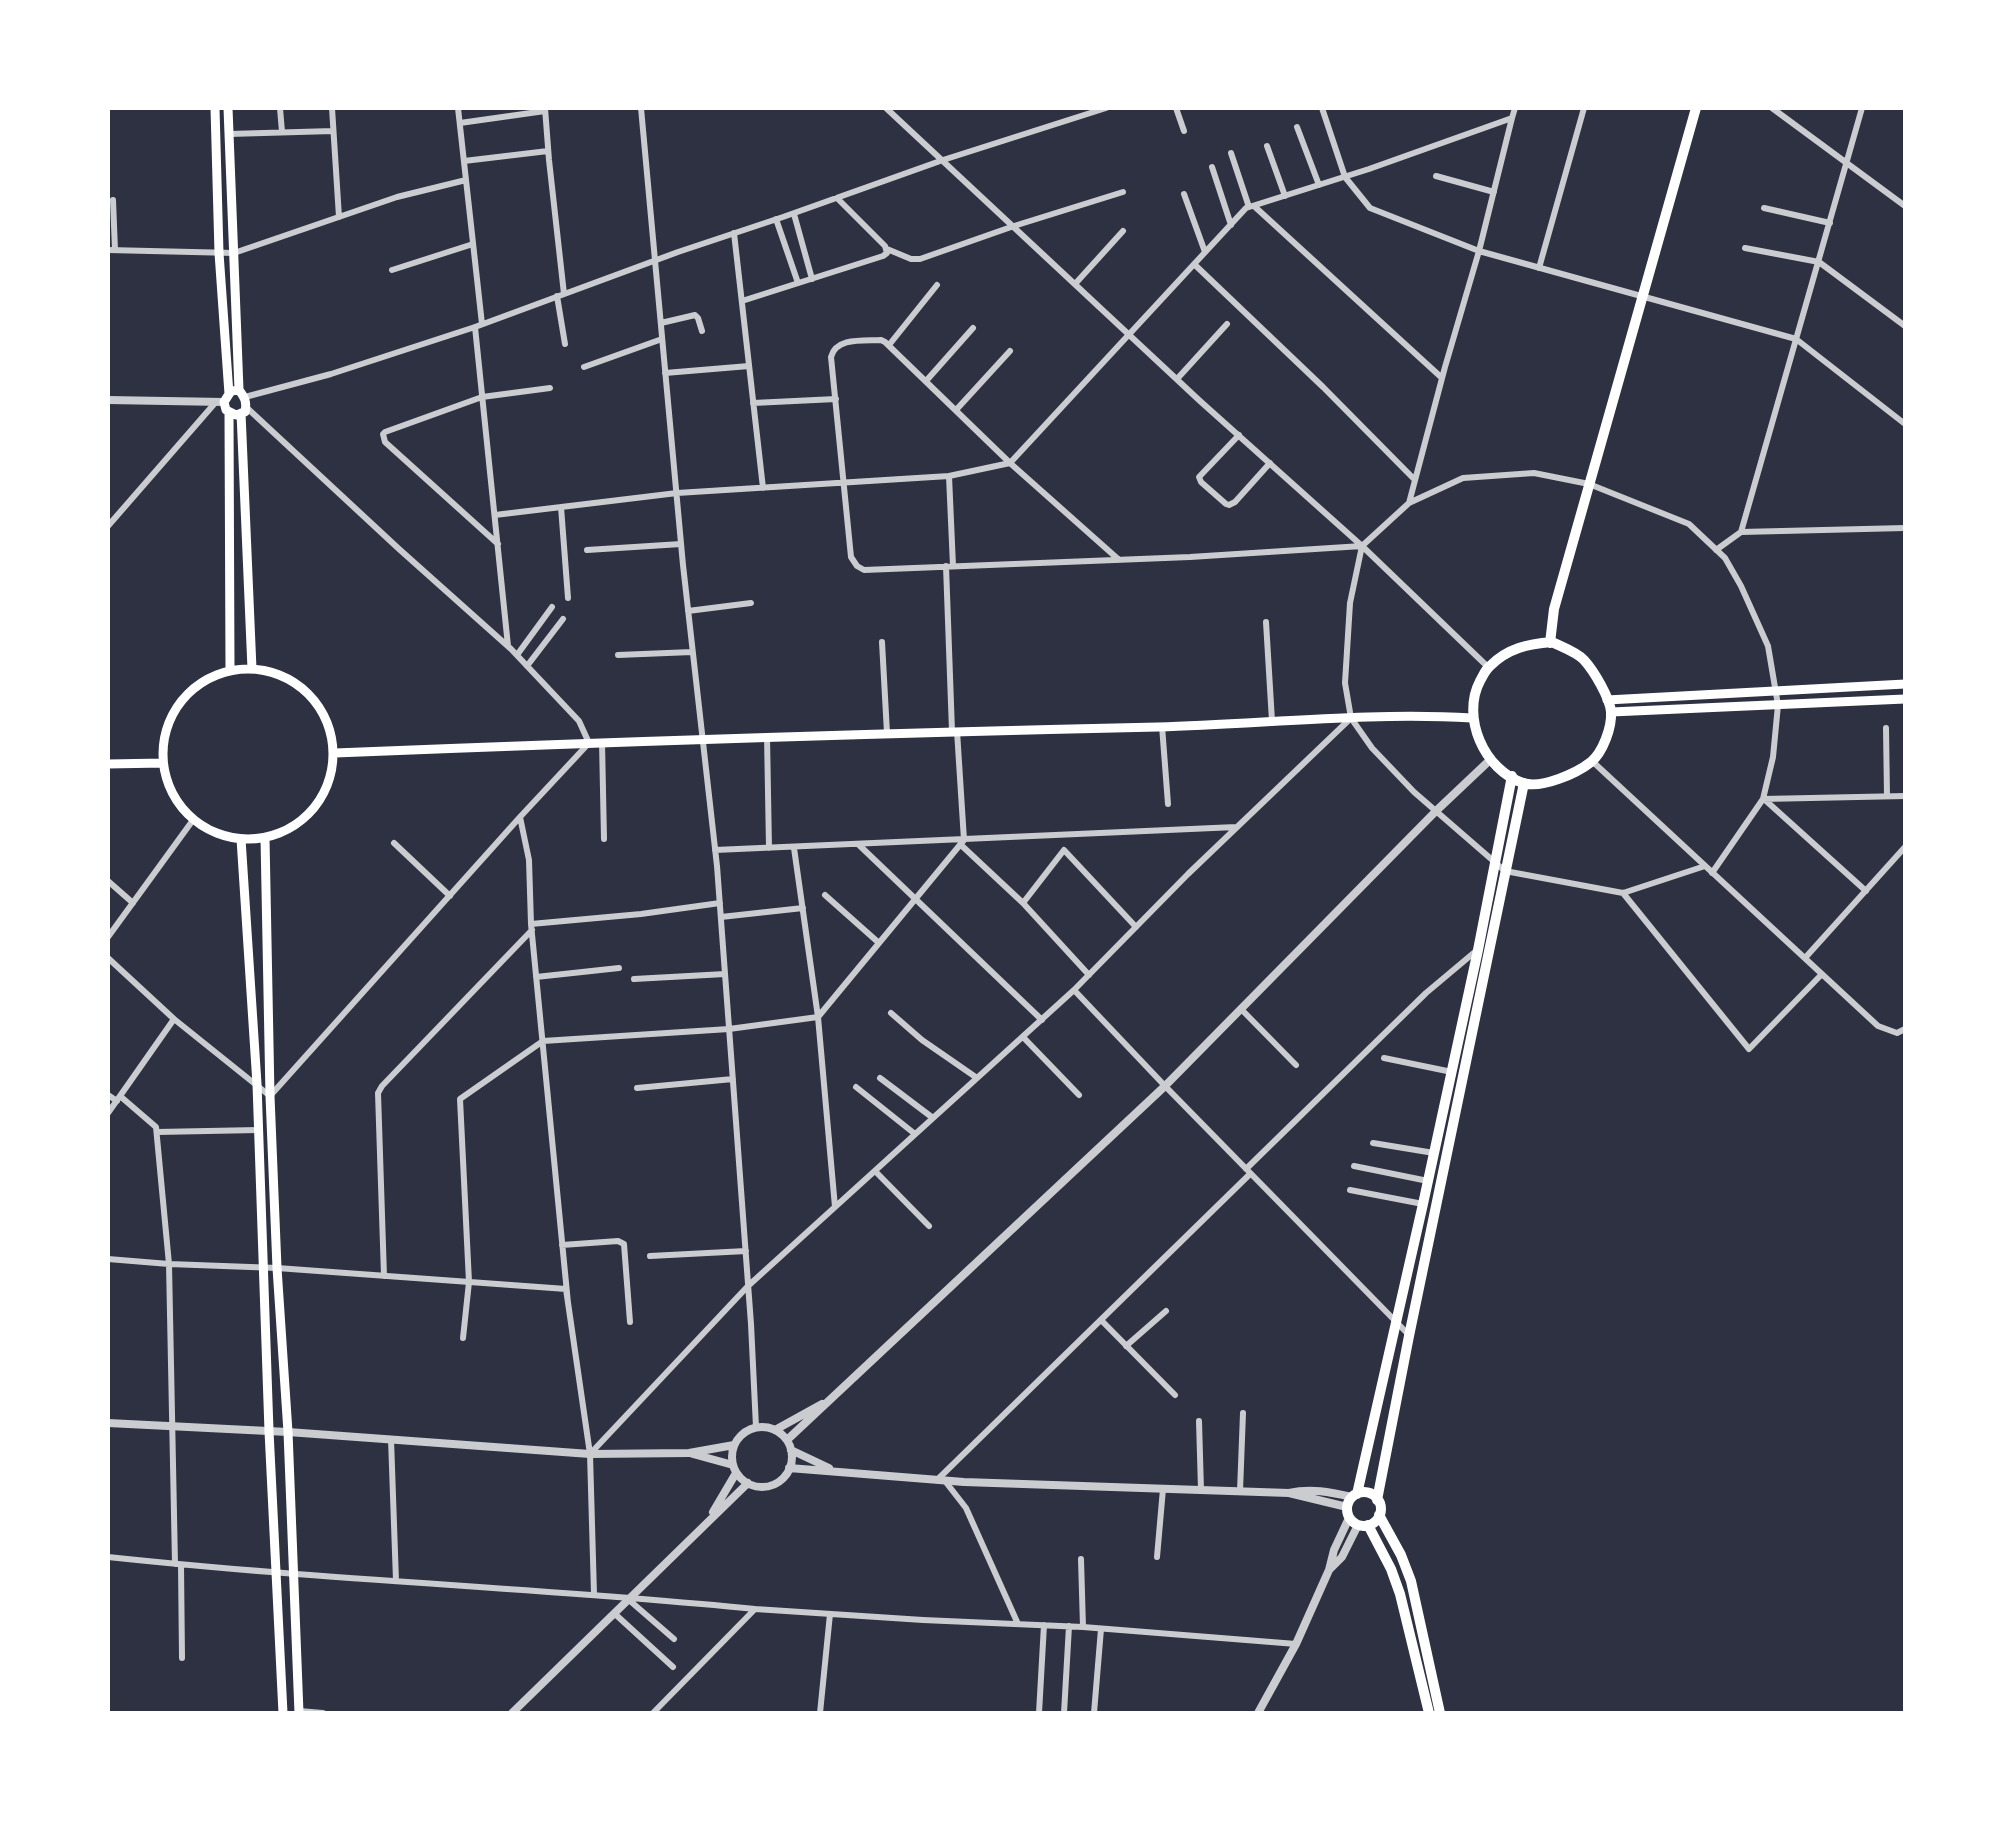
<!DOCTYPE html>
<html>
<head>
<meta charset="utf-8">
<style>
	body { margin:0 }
	#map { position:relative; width:2013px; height:1821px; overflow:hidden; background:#2d3142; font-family:"DejaVu Sans",sans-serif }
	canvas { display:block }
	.frame { position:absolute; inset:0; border:110px solid #fff; pointer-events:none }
</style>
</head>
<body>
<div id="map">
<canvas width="2013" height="1821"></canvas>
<div class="frame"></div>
</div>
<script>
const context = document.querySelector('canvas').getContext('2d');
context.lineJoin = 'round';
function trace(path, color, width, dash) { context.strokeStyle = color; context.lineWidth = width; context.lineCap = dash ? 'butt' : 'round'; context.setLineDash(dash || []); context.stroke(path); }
const minor = new Path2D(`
	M280 108 282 132
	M332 108 339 217
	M458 108 482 324
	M545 108 549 160 564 294
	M641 108 683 565 717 866 751 1324 756 1427
	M886 108 1200 401 1362 546 1488 667
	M1176 108 1184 131
	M1322 108 1345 177 1370 208 1479 251 1445 367 1409 503
	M1772 108 1905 206
	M1512 118 1479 251 1796 339 1905 424
	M460 123 545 111
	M1297 127 1319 185
	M229 134 333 131
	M1267 146 1285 196
	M1231 153 1249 207
	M464 161 548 151
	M1212 167 1231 225
	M1436 176 1494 192
	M1184 194 1205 252
	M113 200 115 250
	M1254 206 1442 378
	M1764 208 1830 223
	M794 214 812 279
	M776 219 798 283
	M734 233 763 488
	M1745 248 1819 262 1905 326
	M887 249 911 259H920L1014 226 1123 192
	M108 250 234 253 397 197 466 180
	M1194 264 1323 387 1415 480
	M1539 268 1584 108
	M392 270 473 244
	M1075 284 1123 231
	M557 296 565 344
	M742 301 883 256 887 253 885 246 837 198
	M661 323 695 315 698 318 702 331
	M475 327 508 646
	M889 345 937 285
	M584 367 662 339
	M665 373 749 366
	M1177 379 1227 324
	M926 381 973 328
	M245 397 331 374 475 327 678 252 783 217 943 160 1106 108
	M753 403 836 399
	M246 407 399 549 511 649 579 721 589 743 520 817 529 860 531 924 568 1303
	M956 410 1010 351
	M1239 435 1199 477 1201 482 1226 504 1229 505 1235 502 1270 463
	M561 507 568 598
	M495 515 677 493 949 476
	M108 526 215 403
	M1741 532 1905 528
	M498 544 385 442 383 434 385 432 482 397 550 388
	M1362 546 1190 557 864 570 857 566 851 557 831 357C836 337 864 341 881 340L885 342 1010 463 1246 208 1369 169 1512 118 1515 108
	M587 550 681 544
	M1716 550 1741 532 1862 108
	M946 566 952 731
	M953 566 949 476 1010 463 1118 559
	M688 611 751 603
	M1266 622 1272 721
	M882 642 887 733
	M517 655 552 607
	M618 655 692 652
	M527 666 563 619
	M1162 726 1168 804
	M1886 728 1887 796
	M767 736 769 848
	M602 742 604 839
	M1592 761 1878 1026 1897 1033 1905 1029
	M1763 799 1905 796
	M1764 799 1866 891
	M394 843 450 896
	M859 845 1042 1020
	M961 845 1023 903 1089 975
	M794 848 818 1017 835 1207
	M715 850 1236 827
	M1705 866 1623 893 1505 871 1414 792 1372 748 1351 718 1345 683 1350 603 1362 546 1409 503 1463 478 1534 473 1589 484 1689 524 1725 558 1741 586 1768 646 1778 705 1773 757 1763 799 1712 873
	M108 881 133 903
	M1623 893 1749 1049 1822 974
	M825 895 879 943
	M1023 903 1064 850 1136 927
	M721 917 803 908
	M531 924 641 914 720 903
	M108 937 193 820
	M108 958 174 1019 270 1096 520 817
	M1805 958 1905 847
	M536 977 619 968
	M634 979 725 974
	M1074 990 1165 1086 1409 1335
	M1241 1009 1296 1065
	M891 1013 922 1040 977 1078
	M1023 1037 1079 1095
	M1384 1058 1452 1072
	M880 1078 933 1118
	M856 1087 915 1134
	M637 1088 733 1079
	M108 1095 117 1101
	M120 1096 174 1019
	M108 1113 120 1096 156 1127 169 1264 175 1564
	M157 1132 258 1130
	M1373 1143 1434 1153
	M1354 1166 1428 1181
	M1246 1169 1426 993 1476 951
	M875 1171 929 1226
	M1350 1190 1423 1204
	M562 1245 618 1241 624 1244 630 1322
	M650 1256 746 1251
	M108 1259 169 1264 277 1268 566 1289 590 1454 594 1594
	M384 1276 378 1093 382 1086 532 930
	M1101 1320 1175 1395
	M463 1338 469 1282 460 1099 543 1041 729 1029 818 1017 964 840 957 731
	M1126 1346 1166 1311
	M1199 1421 1201 1490
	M391 1439 396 1581
	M590 1454 748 1286 1074 990 1188 874 1351 718
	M937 1480 1250 1174
	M945 1481 966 1508 1018 1624
	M1240 1491 1243 1413
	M108 1557C323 1580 540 1588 755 1609L653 1713
	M1157 1557 1163 1489
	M1081 1559 1083 1627
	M181 1565 182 1658
	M629 1600 674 1639
	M755 1609 923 1620 1083 1627 1296 1644
	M615 1614 673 1667
	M299 1711 323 1713
	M820 1713 830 1614
	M1039 1713 1044 1625
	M1064 1713 1069 1626
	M1094 1713 1101 1629`);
const tertiary = new Path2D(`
	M108 400 224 402
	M108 1423 288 1432 590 1454 689 1453 734 1445
	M732 1457a30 30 0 1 1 60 0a30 30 0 1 1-60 0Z
	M775 1430 822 1404
	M787 1440 1165 1086 1436 811 1491 759
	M791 1450 829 1468
	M693 1454 733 1465
	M789 1468 964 1482 1289 1493C1311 1488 1330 1492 1352 1497
	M1289 1493 1347 1507
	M713 1512 736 1473
	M1329 1570 1342 1557 1358 1525
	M512 1713 748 1483
	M1258 1713 1296 1644 1329 1570 1334 1550 1349 1518`);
const secondary = new Path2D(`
	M215 108 219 253 229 394
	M228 108 239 390
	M239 390C245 398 247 402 245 412L236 415 226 410 224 402 231 391Z
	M229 412 230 671
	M241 413 252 669
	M163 754a85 85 0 1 1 170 0a85 85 0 1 1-170 0Z
	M1607 700 1905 684
	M1611 712 1905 699
	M335 753C609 742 883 733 1158 727 1263 724 1368 712 1472 718
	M108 764 163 763
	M265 838 270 1096 277 1268 288 1432 299 1713
	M241 839 257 1084 269 1431 283 1713`);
const primary = new Path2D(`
	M1552 642C1562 647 1577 652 1584 660 1594 671 1610 698 1611 712 1612 727 1603 752 1591 762 1577 773 1542 789 1523 783 1484 770 1461 717 1480 681 1483 676 1485 670 1490 666 1508 648 1528 644 1552 642Z
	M1550 643 1554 609 1696 108
	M1347 1509a17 17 0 1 1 34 0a17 17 0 1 1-34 0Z
	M1357 1494 1423 1204 1478 950 1512 776
	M1377 1500 1409 1336 1524 783
	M1379 1515 1401 1555 1411 1581 1440 1713
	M1368 1525 1391 1569 1400 1594 1429 1713`);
trace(minor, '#caccd0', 6);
trace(tertiary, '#caccd0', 8);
trace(secondary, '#fff', 9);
trace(primary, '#fff', 10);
</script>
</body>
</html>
